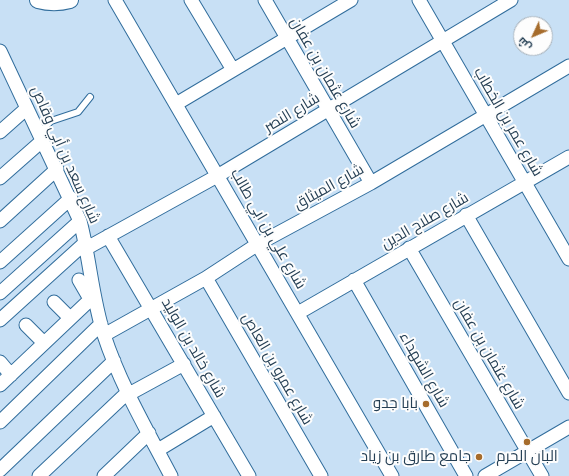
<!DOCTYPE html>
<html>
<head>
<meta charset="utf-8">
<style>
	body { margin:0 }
	#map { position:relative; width:569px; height:476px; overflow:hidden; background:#c8e0f5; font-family:Karla,Cairo,sans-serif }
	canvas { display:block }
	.north { position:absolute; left:513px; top:16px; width:40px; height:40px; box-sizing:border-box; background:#fdfdfd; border:1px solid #a7b1b9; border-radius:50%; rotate:226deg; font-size:11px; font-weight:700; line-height:16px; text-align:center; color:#253f54 }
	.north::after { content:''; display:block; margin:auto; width:14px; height:18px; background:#a66c2c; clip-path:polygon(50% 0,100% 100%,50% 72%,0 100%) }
</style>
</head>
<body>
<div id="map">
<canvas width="569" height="476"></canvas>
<div class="north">ش</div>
</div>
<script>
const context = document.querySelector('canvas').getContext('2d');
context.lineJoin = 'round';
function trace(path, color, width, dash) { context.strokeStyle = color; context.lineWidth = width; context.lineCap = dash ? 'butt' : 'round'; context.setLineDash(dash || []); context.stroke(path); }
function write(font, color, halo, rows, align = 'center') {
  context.font = font + ' Karla,Cairo,sans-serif'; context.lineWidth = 4; context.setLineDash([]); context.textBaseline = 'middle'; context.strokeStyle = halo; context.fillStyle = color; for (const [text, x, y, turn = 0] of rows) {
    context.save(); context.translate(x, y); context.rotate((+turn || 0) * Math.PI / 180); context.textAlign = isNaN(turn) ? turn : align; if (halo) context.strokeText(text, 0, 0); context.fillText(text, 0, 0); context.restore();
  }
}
const service = new Path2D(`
	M39 133 51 121 78 112 90 97`);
const minor = new Path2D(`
	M115 0 392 476
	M191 0 233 70
	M265 0 371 183
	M419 0 569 259
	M0 51 80 221C90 259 92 298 104 335 120 384 147 430 171 476
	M176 104 351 0
	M0 132 27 108
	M0 178 43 140
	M466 215 569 393
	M0 221 57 169
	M108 236 249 476
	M87 248 219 175 511 0
	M409 248 542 476
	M0 262 71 198
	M206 278 321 476
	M79 280 90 299
	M354 280 466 476
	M0 293 80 221
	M54 302 70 318
	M298 313 569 157
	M0 320 86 242
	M26 325 44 343
	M104 335 206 278 258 244 371 183 569 66
	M0 362 11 375
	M0 385 94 296
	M129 394 184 364
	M0 422 101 324
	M158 450 214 416
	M0 470 114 361
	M39 476 128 392
	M104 476 149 433
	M485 476 569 427`);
const tertiary = new Path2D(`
	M38 0C49 3 59 3 70 0`);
const markers = [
	[426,404,4,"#a66c2c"],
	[527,442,4,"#a66c2c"],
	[479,457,4,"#a66c2c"]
];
const streetNames = [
	["شارع عثمان بن عفان",325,73,60],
	["شارع النصر",292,113,-31],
	["شارع عمر بن الخطاب",508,122,60],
	["شارع سعد بن أبي وقاص",65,155,66],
	["شارع الميثاق",329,187,-29],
	["شارع صلاح الدين",425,221,-30],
	["شارع علي بن ابي طالب",268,229,60],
	["شارع خالد بن الوليد",193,348,60],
	["شارع عثمان بن عفان",489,354,60],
	["شارع عمرو بن العاص",277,369,60],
	["شارع الشهداء",424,370,60]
];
const poiNames = [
	["بابا جدو",418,404],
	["جامع طارق بن زياد",471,457],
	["البان الحرم",527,457,"center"]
];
trace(service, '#316d9c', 8);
trace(minor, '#316d9c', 15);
trace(tertiary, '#316d9c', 18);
trace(service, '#fff', 6);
trace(minor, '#fff', 13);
trace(tertiary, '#fff', 16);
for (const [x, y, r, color] of markers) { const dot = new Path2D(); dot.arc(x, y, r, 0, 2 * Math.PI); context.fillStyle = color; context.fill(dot); trace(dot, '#fdfdfd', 1.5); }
write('15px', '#253f54', '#fdfdfd', streetNames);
write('15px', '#253f54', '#fdfdfd', poiNames, 'right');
</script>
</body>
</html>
